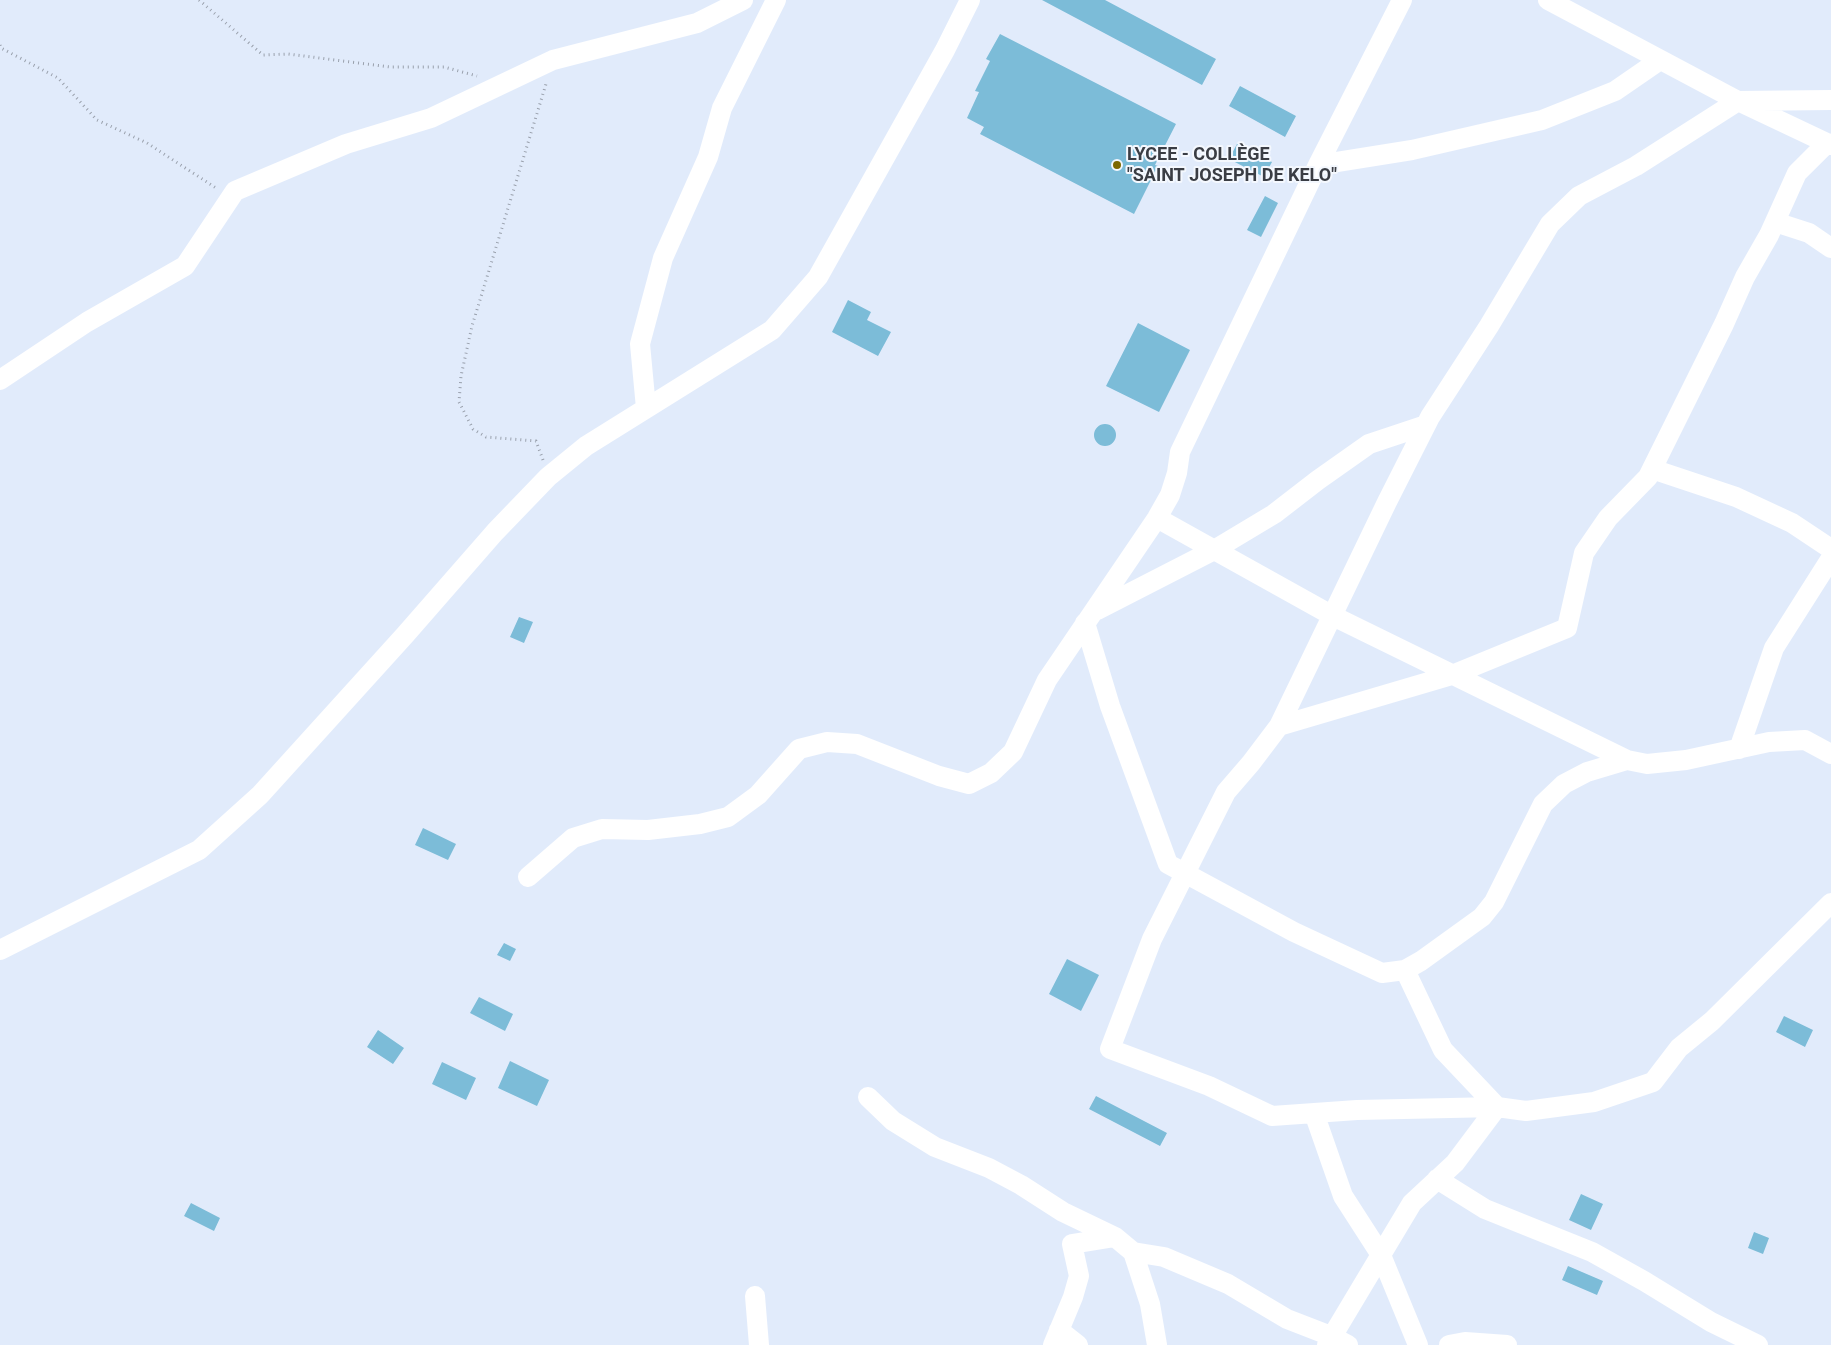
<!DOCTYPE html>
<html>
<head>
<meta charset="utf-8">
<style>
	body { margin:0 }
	canvas { display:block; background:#e1ebfb }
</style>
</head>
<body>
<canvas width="1831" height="1345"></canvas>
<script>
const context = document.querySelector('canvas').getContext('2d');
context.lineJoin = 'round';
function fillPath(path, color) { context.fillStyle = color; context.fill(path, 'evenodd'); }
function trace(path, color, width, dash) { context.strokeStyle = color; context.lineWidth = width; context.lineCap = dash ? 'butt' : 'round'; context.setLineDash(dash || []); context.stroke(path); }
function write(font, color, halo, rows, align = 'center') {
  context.font = font + ' Roboto,sans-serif'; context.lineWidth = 4; context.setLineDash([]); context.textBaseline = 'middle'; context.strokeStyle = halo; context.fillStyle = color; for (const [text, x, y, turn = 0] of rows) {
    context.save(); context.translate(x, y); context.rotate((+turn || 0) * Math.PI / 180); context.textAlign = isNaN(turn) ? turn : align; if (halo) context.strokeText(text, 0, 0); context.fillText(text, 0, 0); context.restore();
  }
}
const building = new Path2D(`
	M1042 0H1105L1216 59 1202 85Z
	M1000 34 1176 124 1155 165 1158 166 1134 214 980 134 984 127 967 118 979 92 975 91 990 61 986 59Z
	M1240 86 1296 116 1285 137 1229 106Z
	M1237 144 1272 162 1264 177 1229 159Z
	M1265 196 1278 203 1261 237 1247 230Z
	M848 300 871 312 867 320 891 332 878 356 832 332Z
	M1138 323 1190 350 1159 412 1106 386Z
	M1094 435a11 11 0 1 1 22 0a11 11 0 1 1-22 0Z
	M519 617 533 622 524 643 510 637Z
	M423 828 456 844 448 860 415 845Z
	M504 943 516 949 510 961 497 955Z
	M1067 959 1099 975 1081 1011 1049 994Z
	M479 997 513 1014 505 1031 470 1013Z
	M1784 1016 1813 1030 1805 1047 1776 1032Z
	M378 1030 404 1048 393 1064 367 1047Z
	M510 1061 549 1080 537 1106 498 1088Z
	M442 1062 476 1078 466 1100 432 1084Z
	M1096 1096 1167 1133 1160 1146 1089 1109Z
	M1581 1194 1603 1204 1591 1230 1569 1220Z
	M191 1203 220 1218 214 1231 184 1216Z
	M1754 1232 1769 1238 1763 1254 1748 1248Z
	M1568 1266 1603 1281 1597 1295 1562 1280Z`);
const path = new Path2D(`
	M199 0 263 55 288 54 390 67H444L477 76
	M0 45 1 48 58 78 97 120 147 143 216 188
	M543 460 536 441 486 437 473 429 459 402 461 376 472 326 546 84`);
const minor = new Path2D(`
	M1548 0 1738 101 1831 145
	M1827 143 1797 173 1769 235 1745 277 1724 324 1648 477 1608 518 1584 553 1567 628 1452 675 1279 726 1387 502 1430 417 1489 326 1550 224 1579 196 1636 166 1738 101 1831 100
	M1318 165 1412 150 1542 120 1615 91 1660 60
	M1775 222 1809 233 1831 248
	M0 380 87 322 185 266 235 191 346 144 431 118 553 60 697 23 743 0
	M646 408 640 344 663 258 708 157 722 108 776 0
	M1652 469 1736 497 1792 523 1831 549
	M1157 518 1333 616 1627 760 1647 764 1686 760 1769 742 1805 740 1831 754
	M1097 610 1214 550 1274 514 1318 480 1369 444 1426 425
	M1085 623 1110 706 1168 864 1294 932 1382 973 1405 970 1421 961 1482 917 1494 902 1543 804 1564 784 1587 772 1627 760
	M1279 726 1251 763 1226 792 1152 939 1110 1049 1209 1086 1272 1116 1357 1110 1497 1107
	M1739 749 1774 648 1831 558
	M528 877 573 838 602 829 648 830 700 824 728 817 758 795 799 749 827 742 857 744 939 776 969 784 991 773 1013 752 1047 680 1157 518 1170 495 1177 473 1180 452 1318 165 1402 0
	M0 950 199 850 260 795 405 635 495 532 548 477 586 446 772 330 818 277 945 50 970 0
	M1405 970 1443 1050 1497 1107
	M868 1097 893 1121 935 1147 989 1168 1021 1185 1063 1212 1115 1237 1133 1252 1164 1257 1228 1284 1287 1319 1331 1336 1348 1345
	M1314 1113 1343 1196 1381 1255 1418 1345
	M1437 1179 1485 1209 1592 1252 1644 1281 1711 1322 1758 1345
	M1133 1252 1150 1304 1157 1345
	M755 1296 759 1345
	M1059 1330 1078 1345
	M1053 1345 1073 1297 1079 1276 1072 1244 1115 1237
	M1327 1345 1412 1203 1455 1163 1497 1107 1526 1111 1594 1102 1653 1082 1679 1048 1712 1021 1831 903
	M1449 1345 1465 1342 1507 1345`);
const markers = [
	[1117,165,5,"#7d6800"]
];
const poiNames = [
	["LYCEE - COLLÈGE",1127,155],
	["\"SAINT JOSEPH DE KELO\"",1127,176]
];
fillPath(building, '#7cbcd8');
trace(path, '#99a0ac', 3, [1, 4]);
trace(minor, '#fff', 20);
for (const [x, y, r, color] of markers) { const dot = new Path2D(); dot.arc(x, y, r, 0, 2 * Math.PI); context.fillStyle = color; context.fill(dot); trace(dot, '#f4f8fe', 2); }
write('bold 18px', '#3a3d44', '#f4f8fe', poiNames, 'left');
</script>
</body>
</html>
